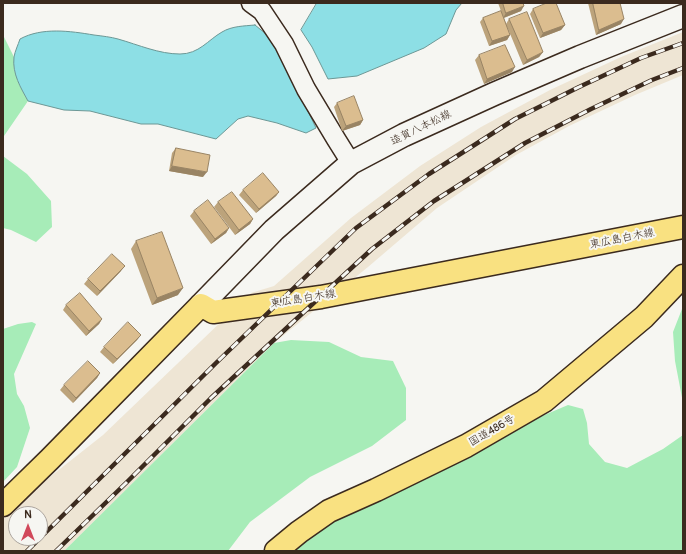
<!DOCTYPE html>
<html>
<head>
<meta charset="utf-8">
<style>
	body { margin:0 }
	#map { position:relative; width:686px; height:554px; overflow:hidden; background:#f6f6f2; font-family:Pangolin,sans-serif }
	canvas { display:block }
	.frame { position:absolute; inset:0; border:4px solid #3b2a1e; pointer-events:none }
	.north { position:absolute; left:8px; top:506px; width:40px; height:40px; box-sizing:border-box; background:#f6f6f2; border:1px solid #aba49d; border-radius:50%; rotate:0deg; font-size:11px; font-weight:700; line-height:16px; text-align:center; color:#3b2a1e }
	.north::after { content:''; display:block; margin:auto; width:14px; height:18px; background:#d1495b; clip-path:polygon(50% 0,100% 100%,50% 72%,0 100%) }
</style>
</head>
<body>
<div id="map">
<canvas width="686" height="554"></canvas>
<div class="frame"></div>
<div class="north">N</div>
</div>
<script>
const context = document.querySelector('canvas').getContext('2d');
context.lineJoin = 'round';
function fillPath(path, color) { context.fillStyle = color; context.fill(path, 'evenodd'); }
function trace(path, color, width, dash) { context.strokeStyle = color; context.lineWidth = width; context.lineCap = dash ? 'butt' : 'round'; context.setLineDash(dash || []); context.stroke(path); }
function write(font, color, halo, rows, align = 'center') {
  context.font = font + ' Pangolin,"Klee One",sans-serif'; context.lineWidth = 4; context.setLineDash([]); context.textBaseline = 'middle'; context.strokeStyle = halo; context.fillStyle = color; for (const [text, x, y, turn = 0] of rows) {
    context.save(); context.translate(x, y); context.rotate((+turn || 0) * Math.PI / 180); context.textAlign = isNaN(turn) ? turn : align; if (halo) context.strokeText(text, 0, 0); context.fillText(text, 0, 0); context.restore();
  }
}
const built = new Path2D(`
	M683 32V75L635 95 569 126 516 155 437 208 368 267 274 343 64 551H3V519L41 484 103 435 251 293 274 286 351 218 420 166 481 127 550 90 621 57ZM16 514H40V538H16Z`);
const green = new Path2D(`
	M3 35 14 57V69L19 84 28 101 4 136 3 156 27 174 51 201 52 227 36 242 11 230 3 228Z
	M683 308V403L675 361 673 332 682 309Z
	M32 322 36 324 14 374 17 394 24 406 30 428 17 467 3 482V329L18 324Z
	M291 340 329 342 361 357 393 361 406 388V420L372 446 310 477 250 522 228 551H64L274 343Z
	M568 405 583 409 587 423 589 444 605 462 627 468 663 449 683 435V551H291L332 517 495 436Z`);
const water = new Path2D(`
	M317 3H462L456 10 446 34 424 48 357 76 328 79 312 47 301 30Z
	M255 25 266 34 279 50 316 128 306 133 277 123 248 116 238 119 216 139 158 124H141L90 111 64 110 28 101C21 88 12 74 14 57 15 51 18 45 20 39 42 27 70 31 94 35 102 36 111 37 118 39 139 45 159 54 180 54 199 54 208 40 222 32 232 26 244 26 255 25Z`);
const minor = new Path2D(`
	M251 3 262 11 284 44 306 89 336 139 351 163`);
const secondary = new Path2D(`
	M201 305 274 230 351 163 404 135 494 94 580 57 683 16`);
const primary = new Path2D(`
	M3 505 50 459 201 305 213 312 321 297 683 227`);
const trunk = new Path2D(`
	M276 551 299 532 329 511 376 490 466 446 544 401 644 317 683 276`);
const rail = new Path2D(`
	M27 551 216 363 356 228 429 174 515 119 579 87 641 58 683 43
	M56 551 126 483 211 398 372 249 434 201 525 143 591 109 652 80 683 68`);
const wall = new Path2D(`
	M498 3H523L521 11 504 18 510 35 507 40 489 46 480 22 483 18 501 11Z
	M588 3H620L621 24 596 35Z
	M533 9 565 25 561 30 540 38 530 14Z
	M509 19 543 52 539 57 523 65 506 24Z
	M479 55 512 72 484 84 475 60Z
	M337 103 363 120 360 125 342 131 334 107Z
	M176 148 203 177 169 171 172 153Z
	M243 190 279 192 276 196 256 213 239 195Z
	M218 202 253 219 250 224 235 235 214 207Z
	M194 211 229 228 226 233 211 244 190 216Z
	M136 241 178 295 152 305 131 249Z
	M121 271 97 296 84 284 88 279Z
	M66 305 102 319 99 324 86 336 63 310Z
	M141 335 137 340 113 364 100 352 104 347Z
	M100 373 97 378 73 403 60 390 64 385Z`);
const shadedWall = new Path2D(`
	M524 6 521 11 503 18 506 13Z
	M624 19 621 24 596 35 599 30Z
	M565 25 561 30 540 38 543 33Z
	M510 35 507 40 489 46 492 41Z
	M543 52 539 57 523 65 527 60Z
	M515 67 512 72 484 84 487 79Z
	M363 120 360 125 342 131 346 126Z
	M172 166 207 172 203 177 169 171Z
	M279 192 276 196 256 213 259 209Z
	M253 219 250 224 235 235 239 230Z
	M229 228 226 233 211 244 215 239Z
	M125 266 121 271 97 296 100 291Z
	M183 288 178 295 152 305 157 298Z
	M102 319 99 324 86 336 89 331Z
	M141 335 137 340 113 364 117 359Z
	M100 373 97 378 73 403 76 398Z`);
const building = new Path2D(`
	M503 3H523L524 6 506 13Z
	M547 3H556L565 25 543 33 533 9Z
	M593 3H620L624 19 599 30Z
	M501 11 510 35 492 41 483 18Z
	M527 12 543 52 527 60 509 19Z
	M505 45 515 67 487 79 479 55Z
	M354 96 363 120 346 126 337 103Z
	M176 148 210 155 207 172 172 166Z
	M263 173 279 192 259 209 243 190Z
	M232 192 253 219 239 230 218 202Z
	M208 200 229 228 215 239 194 211Z
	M162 232 183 288 157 298 136 241Z
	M112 254 125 266 100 291 88 279Z
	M80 293 102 319 89 331 66 305Z
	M128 322 141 335 117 359 104 347Z
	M88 361 100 373 76 398 64 385Z`);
const streetNames = [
	["造賀八本松線",421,128,-26],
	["東広島白木線",622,239,-11],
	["東広島白木線",303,299,-9],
	["国道486号",492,431,-30]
];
fillPath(built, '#eee5d4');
fillPath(green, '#a7ecb8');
fillPath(water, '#8ddfe5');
trace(water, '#6c9795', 1);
trace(minor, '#3b2a1e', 21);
trace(secondary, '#3b2a1e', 25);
trace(primary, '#3b2a1e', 25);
trace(trunk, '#3b2a1e', 25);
trace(minor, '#f6f6f2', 18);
trace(secondary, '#f6f6f2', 22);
trace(primary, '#f9e181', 22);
trace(trunk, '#f9e181', 22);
trace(rail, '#3b2a1e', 4.5);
trace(rail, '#f6f6f2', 3, [9]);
fillPath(wall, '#bca37b');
fillPath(shadedWall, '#998464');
fillPath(building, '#dbbd8f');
trace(building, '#998464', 1);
write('11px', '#3b2a1e', '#f6f6f2', streetNames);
</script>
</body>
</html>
